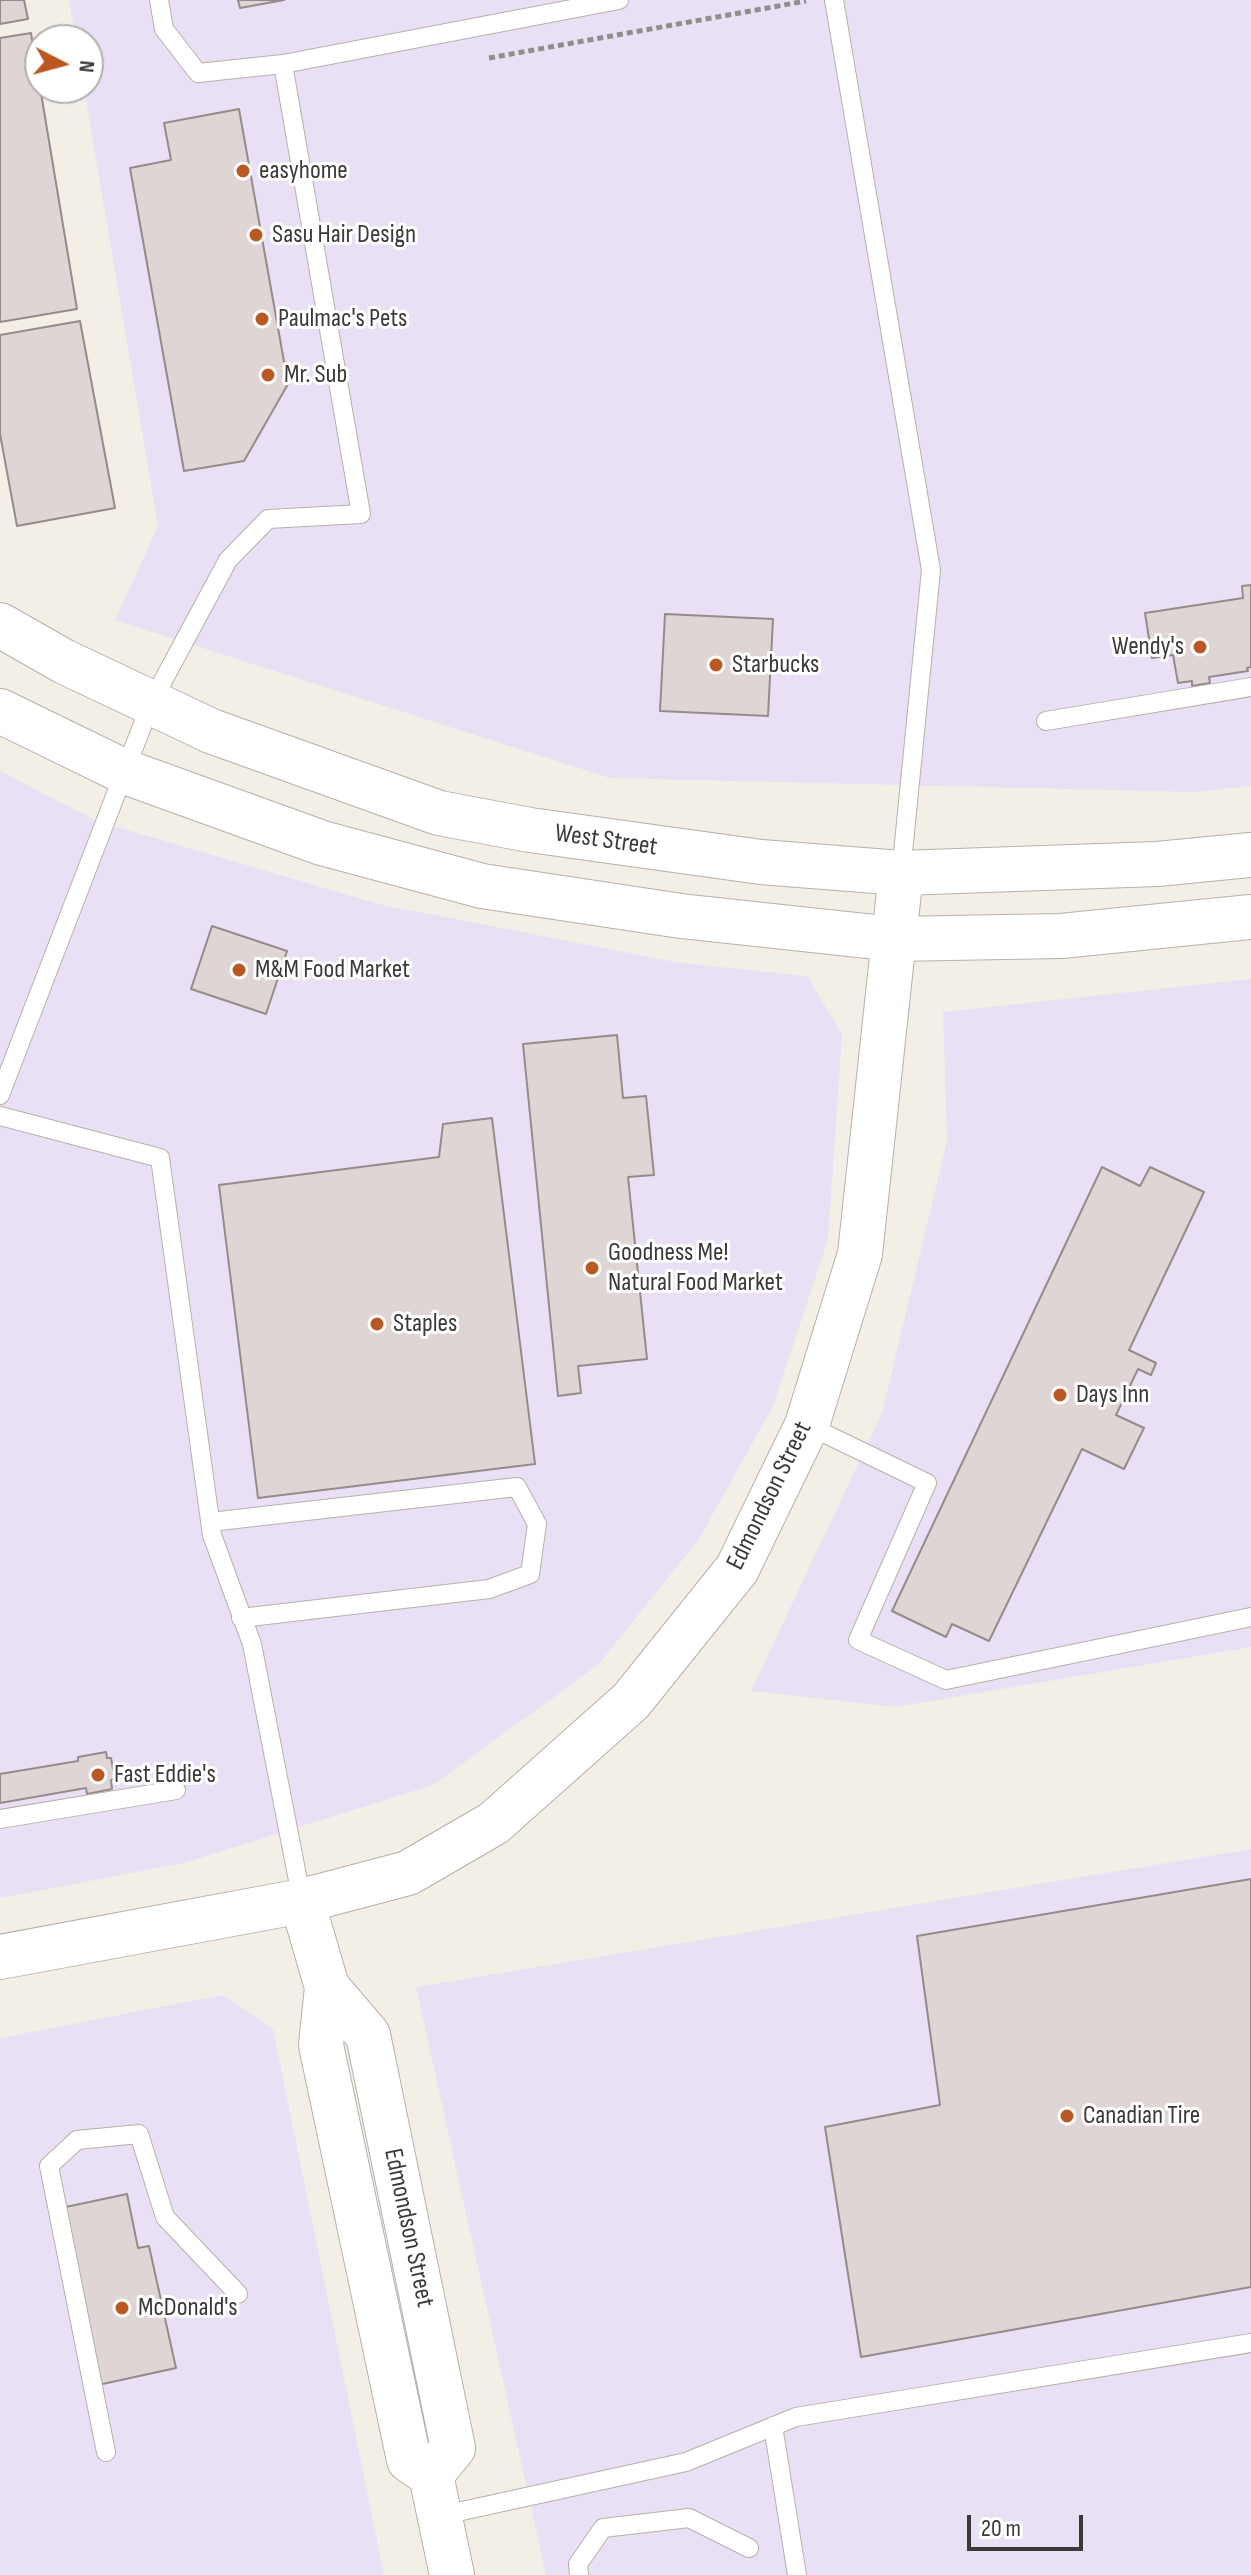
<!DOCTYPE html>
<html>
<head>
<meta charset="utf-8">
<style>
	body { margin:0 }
	#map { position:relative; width:1251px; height:2575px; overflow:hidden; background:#f3eee6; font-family:"Sofia Sans Condensed",sans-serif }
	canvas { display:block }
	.north { position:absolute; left:24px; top:24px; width:80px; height:80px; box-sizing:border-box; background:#fff; border:2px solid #b1b0af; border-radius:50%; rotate:96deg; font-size:22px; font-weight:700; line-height:32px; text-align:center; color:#3c3a37 }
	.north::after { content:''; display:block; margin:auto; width:28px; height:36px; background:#bb5822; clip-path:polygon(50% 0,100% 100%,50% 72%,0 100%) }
	.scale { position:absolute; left:967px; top:2515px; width:116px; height:36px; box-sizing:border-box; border:4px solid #3c3a37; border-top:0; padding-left:10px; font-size:24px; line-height:28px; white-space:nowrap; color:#3c3a37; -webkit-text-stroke:6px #fff; paint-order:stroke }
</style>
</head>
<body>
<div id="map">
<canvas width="1251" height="2575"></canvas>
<div class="north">N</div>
<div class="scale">20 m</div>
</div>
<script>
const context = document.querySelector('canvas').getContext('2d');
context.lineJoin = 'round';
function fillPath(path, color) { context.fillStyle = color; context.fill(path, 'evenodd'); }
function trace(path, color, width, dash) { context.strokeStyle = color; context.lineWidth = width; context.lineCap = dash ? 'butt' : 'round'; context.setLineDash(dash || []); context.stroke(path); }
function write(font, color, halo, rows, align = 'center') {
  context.font = font + ' "Sofia Sans Condensed",sans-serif'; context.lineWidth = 6; context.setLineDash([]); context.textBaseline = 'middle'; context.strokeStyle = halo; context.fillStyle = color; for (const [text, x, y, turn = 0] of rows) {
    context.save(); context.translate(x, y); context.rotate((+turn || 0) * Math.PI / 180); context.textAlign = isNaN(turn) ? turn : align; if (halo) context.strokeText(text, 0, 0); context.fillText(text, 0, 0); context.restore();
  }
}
const commercial = new Path2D(`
	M69 0H1251V786L1193 792 610 778 115 620 158 526 84 88H88V40H76Z
	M0 771 97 821 378 904 681 963 807 976 842 1034 828 1240 773 1406 699 1539 598 1665 433 1785 184 1863 0 1898Z
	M1251 979V1647L895 1707 751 1691 882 1413 947 1141 943 1012Z
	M1251 1849V2575H546L416 1987Z
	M223 1995 273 2029 384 2575H0V2038Z`);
const building = new Path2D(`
	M0 0H24L28 19 0 24Z
	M238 0H284L240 8Z
	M31 33 77 309 0 322V38Z
	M239 109 288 384 244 461 184 471 130 168 171 160 164 123Z
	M80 321 115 508 17 526 0 434V335Z
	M1251 585V667L1247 668 1248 671 1209 677 1210 683 1192 686V681L1178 683 1173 655 1152 658 1145 613 1243 598 1242 586Z
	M665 614 773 619 768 716 660 711Z
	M212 926 287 951 266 1014 191 989Z
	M617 1035 623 1098 646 1096 654 1175 628 1177 647 1359 578 1366 581 1393 558 1396 523 1044Z
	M492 1118 535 1464 258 1498 219 1185 439 1157 443 1124Z
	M1102 1167 1140 1186 1150 1167 1204 1192 1129 1350 1156 1363 1151 1375 1138 1369 1116 1415 1144 1428 1124 1469 1082 1449 989 1641 952 1624 946 1637 892 1611Z
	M106 1752 107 1758H111L115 1779 111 1780 112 1789 87 1794 86 1788 0 1803V1774L78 1761V1757Z
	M1251 1879V2287L861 2357 825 2127 940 2105 917 1936Z
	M127 2194 138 2248 149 2246 176 2368 98 2385 61 2208Z`);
const path = new Path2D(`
	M489 58 806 1`);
const lane = new Path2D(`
	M159 0 164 29 198 73 283 64 619 0
	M834 0 931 570 901 873
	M1046 721 1251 687
	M0 1095 151 703 228 560 268 519 361 514 283 64
	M0 1116 160 1158 212 1535 252 1644 302 1901
	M807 1425 927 1483 858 1640 946 1680 1251 1617
	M210 1522 517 1487 537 1524 530 1574 489 1589 241 1618
	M0 1819 176 1790
	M773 2426 797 2575
	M106 2452 49 2166 77 2140 139 2134 165 2217 238 2294
	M439 2516 686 2462 796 2417 1251 2343
	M579 2575 578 2564 603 2528 689 2518 749 2548`);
const secondary = new Path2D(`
	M0 625 63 661 211 731 439 813 530 830 761 862 901 873 1157 864 1251 855
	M0 711 123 771 322 843 482 886 681 916 894 939 1061 936 1251 917
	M302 1901 327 1987 321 2045 409 2460 431 2475 452 2575
	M0 1957 302 1901 408 1873 494 1823 631 1701 737 1569 807 1425 860 1254 901 873
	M327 1987 368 2035 453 2448 431 2475`);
const markers = [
	[243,171,8,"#bb5822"],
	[256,235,8,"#bb5822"],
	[262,319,8,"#bb5822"],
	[268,375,8,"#bb5822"],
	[1200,647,8,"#bb5822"],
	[716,665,8,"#bb5822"],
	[239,970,8,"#bb5822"],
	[592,1268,8,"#bb5822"],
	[377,1324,8,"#bb5822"],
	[1060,1395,8,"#bb5822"],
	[98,1775,8,"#bb5822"],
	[1067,2116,8,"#bb5822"],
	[122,2308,8,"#bb5822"]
];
const poiNames = [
	["easyhome",259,171],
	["Sasu Hair Design",272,235],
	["Paulmac's Pets",278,319],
	["Mr. Sub",284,375],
	["Wendy's",1184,647,"right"],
	["Starbucks",732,665],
	["M&M Food Market",255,970],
	["Goodness Me!",608,1253],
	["Natural Food Market",608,1283],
	["Staples",393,1324],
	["Days Inn",1076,1395],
	["Fast Eddie's",114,1775],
	["Canadian Tire",1083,2116],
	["McDonald's",138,2308]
];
const streetNames = [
	["West Street",606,841,8],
	["Edmondson Street",770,1496,-64],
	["Edmondson Street",408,2228,78]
];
fillPath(commercial, '#e9e0f5');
fillPath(building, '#dfd5d4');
trace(building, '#958b8b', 2);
trace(lane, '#b7b1aa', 20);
trace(secondary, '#b7b1aa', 46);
trace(path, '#918e89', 5, [6, 4]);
trace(lane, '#fff', 18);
trace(secondary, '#fff', 44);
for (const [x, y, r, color] of markers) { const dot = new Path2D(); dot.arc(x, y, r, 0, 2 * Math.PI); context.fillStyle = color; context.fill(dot); trace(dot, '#fff', 3); }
write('26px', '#3c3a37', '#fff', poiNames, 'left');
write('26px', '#3c3a37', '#fff', streetNames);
</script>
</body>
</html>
